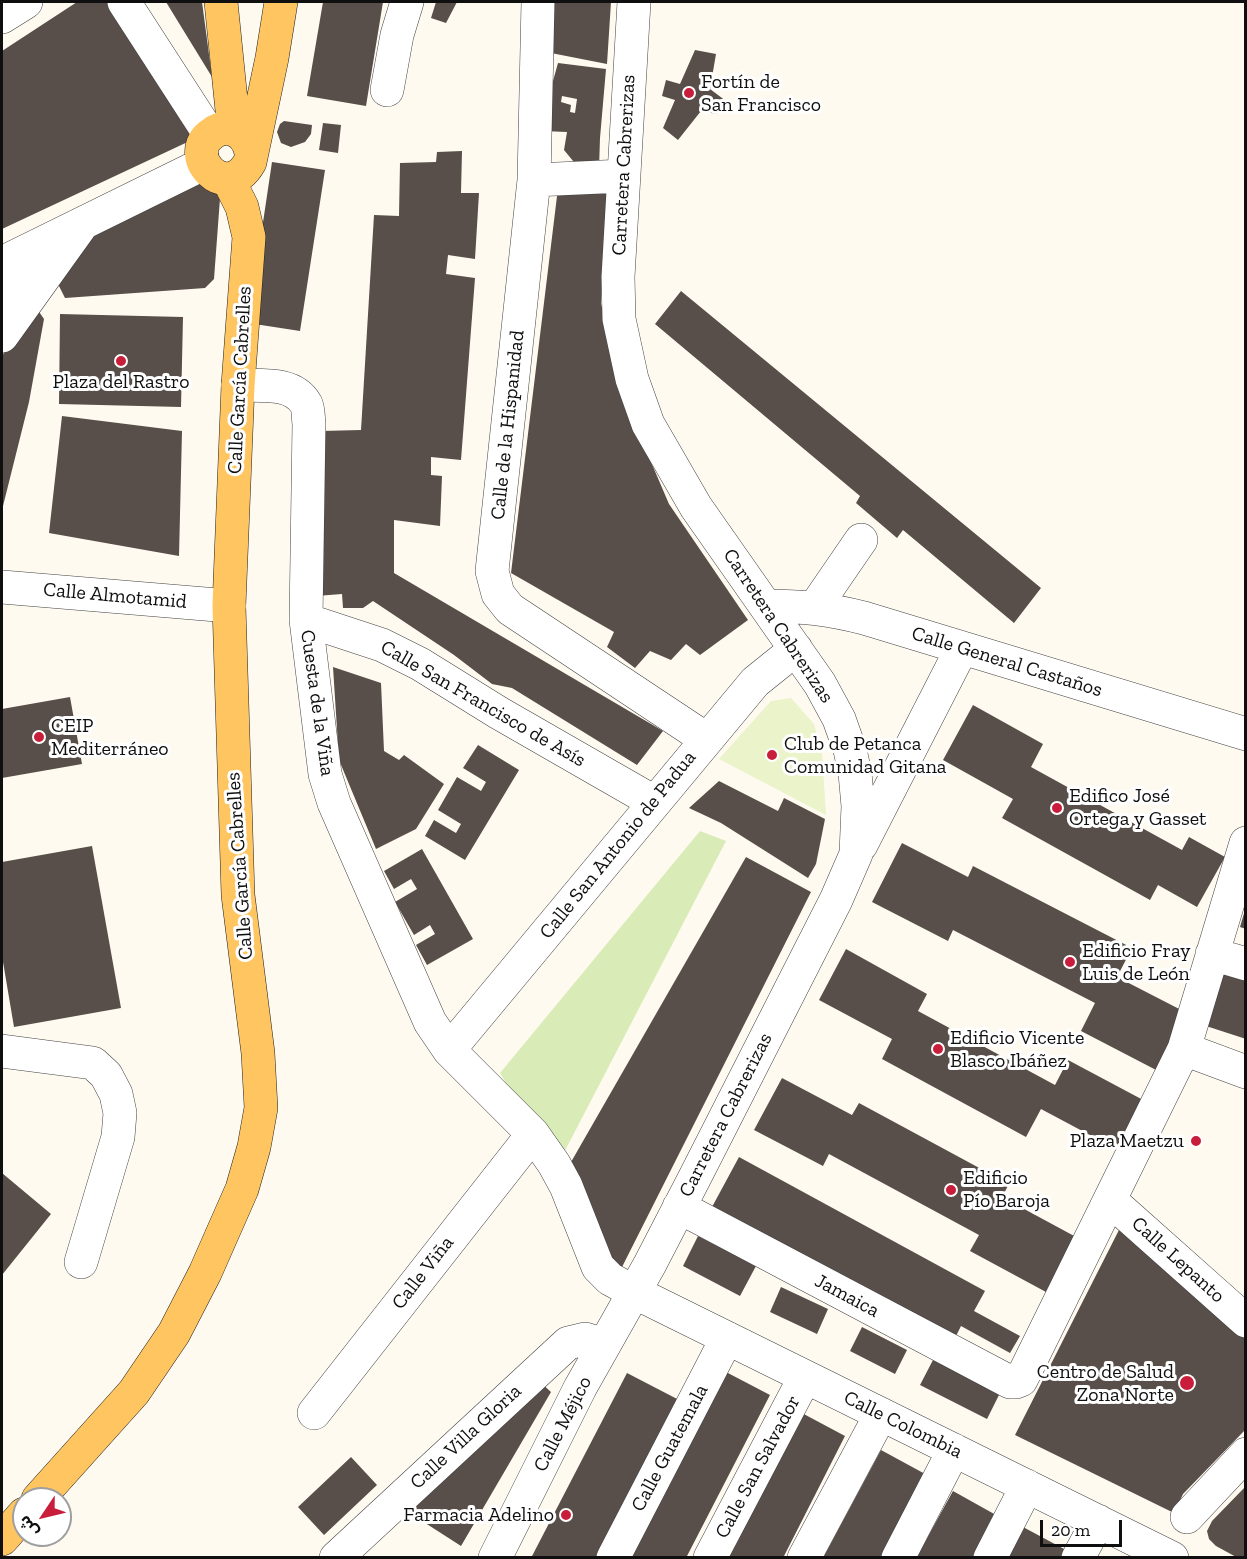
<!DOCTYPE html>
<html>
<head>
<meta charset="utf-8">
<style>
	body { margin:0 }
	#map { position:relative; width:1247px; height:1559px; overflow:hidden; background:#fffaf0; font-family:"Zilla Slab","Noto Sans Arabic",serif }
	canvas { display:block }
	.frame { position:absolute; inset:0; border:3px solid #0f0f0f; pointer-events:none }
	.north { position:absolute; left:12px; top:1487px; width:60px; height:60px; box-sizing:border-box; background:#fff; border:2px solid #9f9f9f; border-radius:50%; rotate:235deg; font-size:16px; font-weight:700; line-height:24px; text-align:center; color:#0f0f0f }
	.north::after { content:''; display:block; margin:auto; width:21px; height:27px; background:#c81e3b; clip-path:polygon(50% 0,100% 100%,50% 72%,0 100%) }
	.scale { position:absolute; left:1040px; top:1520px; width:82px; height:27px; box-sizing:border-box; border:3px solid #0f0f0f; border-top:0; padding-left:8px; font-size:18px; line-height:21px; white-space:nowrap; color:#0f0f0f; -webkit-text-stroke:4px #fff; paint-order:stroke }
</style>
</head>
<body>
<div id="map">
<canvas width="1247" height="1559"></canvas>
<div class="frame"></div>
<div class="north">ش</div>
<div class="scale">20 m</div>
</div>
<script>
const context = document.querySelector('canvas').getContext('2d');
context.lineJoin = 'round';
function fillPath(path, color) { context.fillStyle = color; context.fill(path, 'evenodd'); }
function trace(path, color, width, dash) { context.strokeStyle = color; context.lineWidth = width; context.lineCap = dash ? 'butt' : 'round'; context.setLineDash(dash || []); context.stroke(path); }
function write(font, color, halo, rows, align = 'center') {
  context.font = font + ' "Zilla Slab",serif'; context.lineWidth = 6; context.setLineDash([]); context.textBaseline = 'middle'; context.strokeStyle = halo; context.fillStyle = color; for (const [text, x, y, turn = 0] of rows) {
    context.save(); context.translate(x, y); context.rotate((+turn || 0) * Math.PI / 180); context.textAlign = isNaN(turn) ? turn : align; if (halo) context.strokeText(text, 0, 0); context.fillText(text, 0, 0); context.restore();
  }
}
const green = new Path2D(`
	M700 831 726 841 557 1166 500 1073Z`);
const pitch = new Path2D(`
	M791 698 814 724 822 752 826 815 719 759 771 701Z`);
const building = new Path2D(`
	M77 2H108L194 139 2 229V51Z
	M166 2H202L212 77Z
	M323 2H383L366 106 307 96Z
	M436 2H457L446 23 431 18Z
	M548 2H611L607 64 551 53Z
	M695 50 716 54 710 89 726 101 717 114 701 111 678 140 663 128 675 100 662 96 666 80 680 84Z
	M558 63 606 69 600 138 599 169 578 167 564 150 567 132 543 131V117ZM562 96 577 99 575 113 570 112 571 105 561 102Z
	M284 121 312 125 311 134 305 142 291 147 281 143 277 132 280 124Z
	M323 123 341 125 338 153 319 150Z
	M462 151 461 193H479L475 259 448 255 446 274 475 278 461 460 431 457V475L442 476 440 526 394 520V573L663 731 637 765 512 688 492 684 454 655 373 601 363 608H343L342 594 316 596 321 431 361 430 374 215 399 216 400 163 436 162 437 152Z
	M272 162 325 170 300 331 248 323Z
	M208 175 221 185 214 279 205 288 65 298 56 280 80 239Z
	M558 188 607 189 601 303 618 385 669 504 748 620 700 655 686 644 671 660 650 651 635 668 607 647 614 632 511 573Z
	M681 291 1041 588 1014 623 903 530 897 538 856 503 860 496 655 324Z
	M33 303 44 319 29 402 2 510V356Z
	M60 314 183 317 181 407 59 404Z
	M62 416 182 431 179 556 49 533Z
	M333 667 381 683 384 751 399 760 404 755 444 784 416 829 376 849 339 760Z
	M70 697 82 764 2 778V709Z
	M973 705 1043 744 1031 767 1182 850 1189 837 1225 857 1197 907 1158 885 1150 900 1002 818 1013 799 943 760Z
	M478 745 519 770 465 860 425 836 434 820 456 833 461 824 438 810 457 777 481 791 486 782 463 768Z
	M719 781 778 811 784 798 825 819 816 864 808 878 721 823 689 808Z
	M902 843 968 877 973 866 1132 948 1117 977 1187 1013 1158 1071 1081 1031 1095 1003 953 930 948 941 872 902Z
	M92 846 121 1008 14 1027 2 956V862Z
	M422 849 473 939 427 965 416 945 435 934 430 925 414 935 395 902 417 889 411 879 394 889 384 871Z
	M746 857 811 892 621 1269 598 1250 563 1176Z
	M1245 910H1246V929L1240 927Z
	M846 949 927 994 918 1011 1055 1085 1068 1060 1145 1101 1118 1150 1041 1109 1026 1137 882 1059 892 1039 819 1000Z
	M1224 969 1246 976V1039L1203 1025Z
	M782 1078 852 1115 859 1103 1009 1184 1002 1197 1076 1237 1046 1292 970 1251 979 1235 829 1154 823 1166 754 1130Z
	M739 1157 985 1291 974 1311 1020 1336 1010 1353 961 1326 954 1340 712 1207Z
	M2 1173 51 1214 2 1275Z
	M1120 1228 1246 1336V1429L1183 1494 1174 1513 1015 1435Z
	M698 1236 756 1266 740 1296 683 1266Z
	M781 1287 828 1309 817 1334 770 1312Z
	M862 1327 907 1350 895 1374 850 1351Z
	M933 1360 1000 1393 987 1419 920 1385Z
	M726 1372 770 1395 686 1558H630Z
	M627 1373 681 1401 599 1558H531Z
	M540 1382 551 1392 461 1546 405 1510Z
	M800 1412 845 1436 783 1558H725Z
	M881 1450 927 1475 883 1558H823Z
	M351 1457 377 1485 324 1535 298 1507Z
	M1246 1486V1558H1238L1216 1546 1209 1539 1207 1531 1212 1521Z
	M953 1491 996 1515 973 1558H916Z
	M1023 1527 1066 1550 1062 1558H1006Z`);
const minor = new Path2D(`
	M124 2 210 135
	M538 2 534 180 492 571 498 594 510 609 706 739
	M2 17 26 2
	M387 90 397 35 407 2
	M534 180 624 176
	M2 263 203 164
	M2 293 44 254
	M2 336 81 226
	M238 385C261 386 293 381 306 404 309 410 308 418 309 424L306 620 325 774 334 803 430 1022 449 1050 533 1134 554 1164 566 1186 598 1267 610 1279 634 1292 1172 1558
	M2 587 229 606
	M766 606C802 606 828 609 864 618L1246 734
	M815 607 861 540
	M306 620 382 645 420 664 499 713 654 802
	M861 845 962 648
	M1212 954 1246 964
	M1184 1049 1246 1072
	M449 1050 755 682 796 649
	M2 1051 93 1063 106 1075 116 1094 120 1113 118 1137 81 1262
	M1110 1200 1246 1321
	M679 1207 1010 1382H1016L1021 1380 1184 1049 1246 843
	M314 1413 533 1134
	M1187 1517 1246 1454
	M336 1558 568 1343 585 1339 604 1345
	M495 1558 580 1388 650 1264 695 1177 836 900 856 854 858 806 855 773 850 750 839 719 820 684 696 507 648 424 632 379 619 319 618 277 634 2
	M613 1558 727 1338
	M710 1558 805 1377
	M804 1558 881 1414
	M898 1558 954 1450
	M990 1558 1027 1486
	M1078 1558 1098 1521`);
const major = new Path2D(`
	M221 2 234 130
	M251 153C249 141 243 132 231 129 225 128 218 129 213 133 180 154 226 205 250 162L272 58 281 2
	M38 1499 134 1392 174 1333 205 1273 242 1189 254 1147 261 1108 258 1053 238 895 229 606 238 385 249 237 242 207 228 179
	M2 1539 24 1514`);
const markers = [
	[689,93,6,"#c81e3b"],
	[121,361,6,"#c81e3b"],
	[39,737,6,"#c81e3b"],
	[772,755,6,"#c81e3b"],
	[1057,808,6,"#c81e3b"],
	[1070,962,6,"#c81e3b"],
	[938,1049,6,"#c81e3b"],
	[1196,1141,6,"#c81e3b"],
	[951,1190,6,"#c81e3b"],
	[1187,1383,8,"#c81e3b"],
	[566,1515,6,"#c81e3b"]
];
const poiNames = [
	["Fortín de",701,82],
	["San Francisco",701,105],
	["Plaza del Rastro",121,382,"center"],
	["CEIP",51,726],
	["Mediterráneo",51,749],
	["Club de Petanca",784,744],
	["Comunidad Gitana",784,767],
	["Edifico José",1069,796],
	["Ortega y Gasset",1069,819],
	["Edificio Fray",1082,951],
	["Luis de León",1082,974],
	["Edificio Vicente",950,1038],
	["Blasco Ibáñez",950,1061],
	["Plaza Maetzu",1184,1141,"right"],
	["Edificio",963,1178],
	["Pío Baroja",963,1201],
	["Centro de Salud",1174,1372,"right"],
	["Zona Norte",1174,1395,"right"],
	["Farmacia Adelino",554,1515,"right"]
];
const streetNames = [
	["Carretera Cabrerizas",624,165,-87],
	["Calle García Cabrelles",240,380,-87],
	["Calle de la Hispanidad",508,425,-84],
	["Calle Almotamid",115,596,5],
	["Carretera Cabrerizas",778,626,56],
	["Calle General Castaños",1007,662,17],
	["Cuesta de la Viña",317,703,82],
	["Calle San Francisco de Asís",483,704,30],
	["Calle San Antonio de Padua",618,845,-51],
	["Calle García Cabrelles",240,866,-94],
	["Carretera Cabrerizas",726,1115,-63],
	["Calle Lepanto",1178,1260,42],
	["Calle Viña",423,1273,-52],
	["Jamaica",847,1296,28],
	["Calle Méjico",563,1424,-63],
	["Calle Colombia",903,1425,26],
	["Calle Villa Gloria",466,1437,-43],
	["Calle Guatemala",670,1448,-62],
	["Calle San Salvador",758,1467,-62]
];
fillPath(green, '#d9ecb7');
fillPath(pitch, '#eaf3ca');
fillPath(building, '#584e4a');
trace(minor, '#424242', 34);
trace(major, '#202020', 34);
trace(minor, '#fff', 33);
trace(major, '#ffc560', 33);
for (const [x, y, r, color] of markers) { const dot = new Path2D(); dot.arc(x, y, r, 0, 2 * Math.PI); context.fillStyle = color; context.fill(dot); trace(dot, '#fff', 2); }
write('20px', '#0f0f0f', '#fff', poiNames, 'left');
write('20px', '#0f0f0f', '#fff', streetNames);
</script>
</body>
</html>
